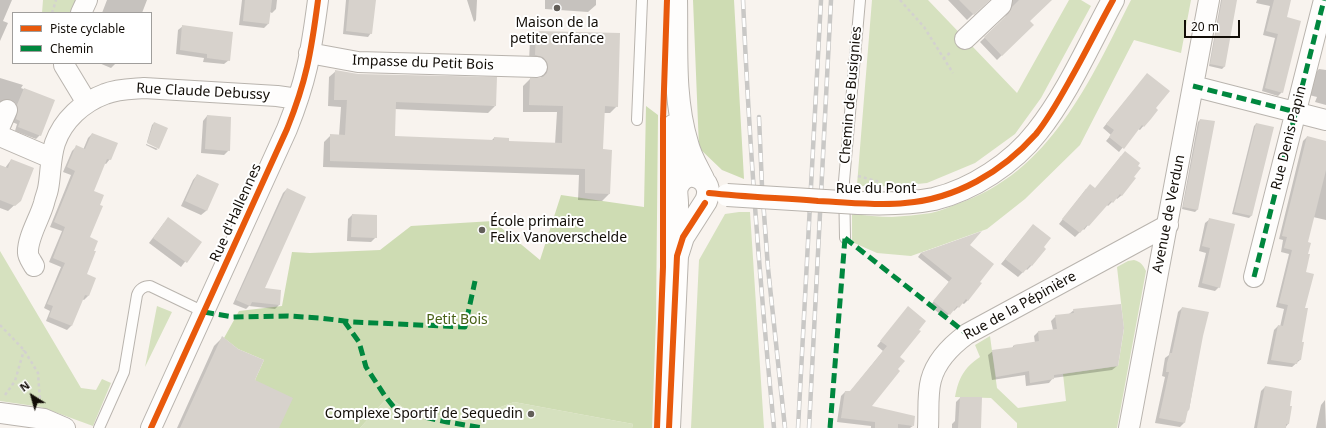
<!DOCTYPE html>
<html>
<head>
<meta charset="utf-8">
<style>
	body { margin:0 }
	#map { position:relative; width:1326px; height:428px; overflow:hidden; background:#f8f3ee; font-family:"Noto Sans",sans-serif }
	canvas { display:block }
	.legend { position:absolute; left:12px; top:12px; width:140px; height:52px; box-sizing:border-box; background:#fff; border:1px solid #a09e9c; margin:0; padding:5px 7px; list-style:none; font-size:12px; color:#120d07 }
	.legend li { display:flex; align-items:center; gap:8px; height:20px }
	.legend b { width:20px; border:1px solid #a09e9c }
	.north { position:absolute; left:12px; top:376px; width:40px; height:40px; -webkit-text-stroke:3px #fff; paint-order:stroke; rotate:323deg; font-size:11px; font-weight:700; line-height:16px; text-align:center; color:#120d07 }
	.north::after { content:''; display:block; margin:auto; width:14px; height:18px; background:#120d07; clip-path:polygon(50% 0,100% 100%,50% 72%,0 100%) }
	.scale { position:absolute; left:1184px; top:20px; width:56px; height:18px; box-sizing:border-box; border:2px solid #120d07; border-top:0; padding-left:5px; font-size:12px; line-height:14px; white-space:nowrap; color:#120d07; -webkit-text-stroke:3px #fff; paint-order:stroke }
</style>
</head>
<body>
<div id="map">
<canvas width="1326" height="428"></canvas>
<ul class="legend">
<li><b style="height:5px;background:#e8590c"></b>Piste cyclable</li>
<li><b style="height:5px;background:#00873e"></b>Chemin</li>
</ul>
<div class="north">N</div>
<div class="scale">20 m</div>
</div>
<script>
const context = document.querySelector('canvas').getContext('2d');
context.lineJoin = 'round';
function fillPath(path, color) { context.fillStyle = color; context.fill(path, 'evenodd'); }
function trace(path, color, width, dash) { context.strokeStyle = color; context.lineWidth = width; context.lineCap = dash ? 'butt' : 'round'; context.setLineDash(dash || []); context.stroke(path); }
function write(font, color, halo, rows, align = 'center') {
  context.font = font + ' "Noto Sans",sans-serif'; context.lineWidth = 4; context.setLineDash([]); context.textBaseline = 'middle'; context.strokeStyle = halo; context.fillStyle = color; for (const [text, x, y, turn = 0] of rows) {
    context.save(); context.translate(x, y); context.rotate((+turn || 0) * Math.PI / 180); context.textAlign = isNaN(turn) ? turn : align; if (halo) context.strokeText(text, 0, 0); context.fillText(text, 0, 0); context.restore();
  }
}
const green = new Path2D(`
	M43 0H79L74 13H42Z
	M872 0H928L1017 93 1069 0H1081L1091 6 1041 98 1015 134 975 163 927 183 907 185 869 187 857 185Z
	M1131 0H1191L1181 53 1134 40 1080 145 1025 199 987 229 911 256 877 253 852 242V214C865 215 879 217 892 217 904 216 918 215 931 213 940 211 949 207 957 204 1050 173 1090 81 1131 0Z
	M739 212H750L764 428H691L699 260 725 214Z
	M0 251 81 388 96 390 102 379 111 383 93 426 41 407 0 401Z
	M1134 260C1141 262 1143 265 1146 271L1117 428H1017V423L991 398 955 397C959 377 964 368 980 357L975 345 990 336 997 388 1018 408 1066 401 1063 374 1118 366 1124 329 1117 267 1128 261Z
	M157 306 172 312 145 367Z
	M388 397 407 410 466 420 514 402 633 424 632 428H360Z`);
const forest = new Path2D(`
	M693 0H734L744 179 722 170 699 148Z
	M646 106 658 115 656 319 652 428H632L633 424 514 402 466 420 407 410 388 397 360 428H279L255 380 264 360 238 349 224 338 239 311 282 306 292 252 310 253 380 250 411 226 493 221 540 260 561 195 644 207Z`);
const shadow = new Path2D(`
	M0 0H12L3 21 8 23 0 41Z
	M107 0H147L142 13H102Z
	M242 0H277L276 9 272 13 270 12 268 24 264 28 239 25Z
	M346 0H375L371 33 368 37 343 34Z
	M467 0H477L476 20 474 22Z
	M545 0H596V5L588 12 545 9Z
	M948 0H988L967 20Z
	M1009 0H1051L1029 21 1032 25 997 60 980 42 1005 18 1009 7Z
	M1221 0H1236L1224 67 1222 69 1209 66Z
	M1257 0H1290L1285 18 1282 92 1278 96 1262 91 1275 38 1263 35 1270 6 1256 3Z
	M183 26 229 60 224 64 203 62 204 58 176 54 178 30Z
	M536 32 617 106 610 113H604L602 150 610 151 609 194 602 201 578 200 579 175 323 167 324 142 331 135 339 136 341 107 328 106 329 77 336 71 495 106 488 113 394 109V137L491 141 494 138 508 142 555 144 557 112H523V86L530 79 541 78 542 75 529 62 530 39Z
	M99 63H116L111 68Z
	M1319 69 1326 70V105L1315 102 1317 97 1309 95 1315 73Z
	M0 78 23 85 21 88 54 101 40 135 36 139 15 131 17 124 12 122 15 113 8 103 0 102Z
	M1144 78 1154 108 1150 118 1140 130 1138 129 1119 152 1106 141 1111 135 1103 128Z
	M207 116 229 150 224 155 201 153 203 121Z
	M1200 120 1197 210 1195 212 1182 209 1198 122Z
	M154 123 159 147 147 142 152 125Z
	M1256 124 1273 128 1251 216 1249 218 1232 214 1254 126Z
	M92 134 110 159 106 164 104 163 93 191 86 274 88 296 84 300 82 299 71 326 67 330 46 321 50 311 44 308 61 267 49 262 62 231 50 227 71 175 63 172 72 151 76 147 83 150 88 138Z
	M1307 137 1326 142V220L1313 217 1307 243 1304 309 1300 343H1303L1300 360 1292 367 1267 364 1274 330 1278 326 1280 327 1284 309 1276 307 1289 254 1281 252 1283 240 1279 239 1303 141Z
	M146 144 158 149 156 150 146 145Z
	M1121 156 1122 195 1117 199 1116 198 1108 206 1106 204 1088 225 1084 230 1083 229 1075 237 1059 224 1086 189H1095Z
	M11 160 21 199 8 211 0 208V166L5 168Z
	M197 175 218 184 206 211 201 215 181 206 193 180Z
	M287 189 263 289 280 291 279 305 275 309 249 306 246 309 233 304 283 193Z
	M352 215 376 237 371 242 347 241 348 219Z
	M1210 219 1219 287 1215 291 1198 287 1206 253 1199 251 1205 223Z
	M164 223 200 242 181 267 149 243Z
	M1029 230 1031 266 1027 270 1026 269 1018 277 1001 264Z
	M979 233 969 245 979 282 968 300 964 304 962 303 954 311 953 310 945 318 930 306 949 282 918 257 921 253Z
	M1182 308 1202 336 1189 410 1186 412 1184 423 1180 427 1155 423 1165 377 1162 376 1165 358 1169 355 1178 312Z
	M1074 310 1117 366 1112 370 1053 378 1049 383 1026 386 1025 375 992 380 988 355 993 351 1012 348 1014 345 1035 343 1034 336 1038 332 1053 330 1051 321 1056 316 1069 314Z
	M904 312 899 357 870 407 913 426 910 428H871V426L837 422 841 396 845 392H850L883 351 877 346Z
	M222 338 254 381 278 428H177L214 346Z
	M1265 387 1289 407 1288 424 1285 428H1254L1261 391Z
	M960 398 980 428H952V424L955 421 956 402Z
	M1325 400 1326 428H1316L1321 405Z`);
const building = new Path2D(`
	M245 0H272L269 24 243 21Z
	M349 0H376L372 34 346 31Z
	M959 0H990L974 15Z
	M1019 0H1052L1030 21 1034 25 1002 56 984 37 1009 13 1012 7Z
	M1222 0H1237L1225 67 1210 64Z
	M1274 0H1291L1287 17 1301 21 1283 93 1265 88 1278 34 1266 31Z
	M182 25 233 32 230 61 207 58V54L180 50Z
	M536 31 620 33 618 107 605 106 603 149 612 150 610 194 585 193V169L330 161V134L345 135 347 100H334L335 70 358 74 497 77 496 106 396 102 395 136 494 140V137L509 138V141L562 143 563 106 529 105 530 78H537L543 77 547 73 548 68 547 62 543 57 535 55Z
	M1147 73 1170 91 1156 108 1158 110 1151 119 1144 127 1142 125 1124 149 1109 137 1114 130 1106 124Z
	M24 88 55 100 41 136 18 127 20 121 16 119 18 109 17 105Z
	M207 115 231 117 230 151 205 149Z
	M1200 119 1215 121 1198 210 1183 207Z
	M154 122 168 128 159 149 147 143Z
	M1256 123 1274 127 1252 216 1234 212Z
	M92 133 118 143 111 160 107 159 94 191 104 195 100 205 103 206 90 237 98 241 94 251H96L87 274 96 278 89 296 85 295 72 326 49 317 53 306 47 304 65 263 53 258 65 227 54 222 75 171 67 167 76 145 85 149Z
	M1307 136 1326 141V170L1308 242 1311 243 1308 254H1310L1306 272 1314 274 1305 308H1308L1302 342H1304L1301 360H1298L1297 364 1271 360 1278 325 1283 326 1288 305 1279 303 1292 250 1284 248 1287 237 1282 236Z
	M1125 151 1140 163 1138 166 1141 168 1134 177 1136 178 1122 196 1120 194 1113 203 1111 201 1089 226 1087 225 1080 233 1062 219 1090 184 1095 188Z
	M11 159 34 168 21 201 15 206 0 200V165L8 168Z
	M197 174 219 184 207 211 185 201Z
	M287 188 306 197 265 288 281 290 280 305 252 302 250 306 236 300Z
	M352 214 377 215V238L351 237Z
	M168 217 202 242 187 263 153 238Z
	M1209 218 1235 224 1220 288 1202 283 1210 248 1202 246Z
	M1033 224 1051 238 1044 247 1046 249 1032 266 1030 265 1023 273 1005 259Z
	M982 231 970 245 994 264 980 282 982 283 968 301 966 299 959 308 957 306 950 315 933 301 952 278 921 253Z
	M1121 304 1124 328 1118 366 1054 375V379L1030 383 1029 371 996 377 992 350 1014 347V345L1039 341 1038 331 1057 329 1055 315 1074 313 1073 309Z
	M908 306 926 321 919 330 921 331 900 357 905 361 898 369 900 371 872 406 915 416 914 426 898 424V428H875V422L841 418 845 391H850L887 346 880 341Z
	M1182 307 1209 312 1203 336 1189 410H1188L1185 423 1159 418 1169 372H1166L1167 363 1170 353H1172Z
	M222 336 238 349 264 360 255 380 293 398 279 428H180Z
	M1265 386 1292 391 1290 406H1292L1289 424H1286V428H1257Z
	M960 397H982L981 428H958Z`);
const path = new Path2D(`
	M900 0 924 27 953 73
	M52 13 56 0
	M943 59 952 51
	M858 176 880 182
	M0 325 24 350 38 373 40 401
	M5 395 15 381 24 350`);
const service = new Path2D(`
	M637 120 642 0
	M845 238 844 181 860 0
	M99 428 124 372 137 295C139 289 144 286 150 286L204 312`);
const minor = new Path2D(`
	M81 13 87 0
	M965 39 1001 5 1002 0
	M309 53 358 62 537 67
	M64 63V65L87 103
	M1193 86 1326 120
	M0 126 7 110
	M0 136 51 158
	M34 266C32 262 28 257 28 253 27 238 40 218 44 203 45 198 47 194 48 189 51 174 50 158 55 143 63 120 83 102 105 94 117 89 132 89 144 88L277 96 298 99
	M1254 277 1324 0
	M0 413 44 419 65 428
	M151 428 287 129C295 109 302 89 307 67 312 45 315 23 318 0
	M928 428C929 413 927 395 931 380 936 361 952 345 967 334L1168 225
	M1129 428 1209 0`);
const tertiary = new Path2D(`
	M676 0C677 47 673 97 687 143 690 156 697 167 703 179
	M673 126 677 188
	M858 203C884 204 909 204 934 199 972 190 1013 163 1037 132 1068 93 1089 44 1113 0
	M669 428 677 256C676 238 677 221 677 203 677 197 675 190 678 185 687 166 716 179 706 201L683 237 677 256`);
const rail = new Path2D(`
	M743 0C749 143 760 285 774 428
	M759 117 762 186 768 268 785 428
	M798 428 821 0
	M809 428 831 0`);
const tertiaryBridge = new Path2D(`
	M727 195 858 203`);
const quiet = new Path2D(`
	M1193 86 1296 112
	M845 238 967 334
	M1254 277 1324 0
	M204 312 233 317 288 316 320 318 353 322 465 327 475 281
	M344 321 359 342 366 367 385 396 397 411 447 422 483 428
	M830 428 845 238`);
const cycleway = new Path2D(`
	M709 193C745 197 781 198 818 201 847 202 876 206 905 203 956 199 1002 172 1036 134 1049 118 1060 98 1070 80 1085 54 1098 27 1113 0
	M151 428 287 129C295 109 302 89 307 67 312 45 315 23 318 0
	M657 428 663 267V119L667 0
	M669 428 677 256 683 237 705 203`);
const markers = [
	[557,8,4,"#625e58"],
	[482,230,4,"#625e58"],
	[531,414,4,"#625e58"]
];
const poiNames = [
	["Maison de la",557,23],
	["petite enfance",557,39],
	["École primaire",490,222,"left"],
	["Felix Vanoverschelde",490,238,"left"],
	["Complexe Sportif de Sequedin",523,414,"right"]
];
const streetNames = [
	["Impasse du Petit Bois",423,63,2],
	["Rue Claude Debussy",203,92,3],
	["Chemin de Busignies",851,95,-85],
	["Rue Denis Papin",1289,138,-76],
	["Rue du Pont",876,189],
	["Rue d'Hallennes",236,213,-66],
	["Avenue de Verdun",1169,214,-79],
	["Rue de la Pépinière",1020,306,-29]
];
const parkNames = [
	["Petit Bois",457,320]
];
fillPath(green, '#d6e1bf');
fillPath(forest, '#cedcb3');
fillPath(shadow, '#0003');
fillPath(building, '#d7d2cc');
trace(service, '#b9b4ae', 12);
trace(minor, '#b9b4ae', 22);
trace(tertiary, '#b9b4ae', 24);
trace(path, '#d3d1cf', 2.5, [3, 3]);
trace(service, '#fefdfc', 10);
trace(minor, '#fefdfc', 20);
trace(tertiary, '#fefdfc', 22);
trace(rail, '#c9c8c6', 4.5);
trace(rail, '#fff', 3, [9]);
trace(tertiaryBridge, '#b9b4ae', 24, []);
trace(tertiaryBridge, '#fefdfc', 22);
trace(quiet, '#00873e', 5, [10, 5]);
trace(cycleway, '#e8590c', 6);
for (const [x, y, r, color] of markers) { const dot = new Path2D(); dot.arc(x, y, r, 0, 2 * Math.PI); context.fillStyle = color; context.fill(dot); trace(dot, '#fff', 1.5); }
write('14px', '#120d07', '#fff', poiNames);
write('14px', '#120d07', '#fff', streetNames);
write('14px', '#486116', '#fff', parkNames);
</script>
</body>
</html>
